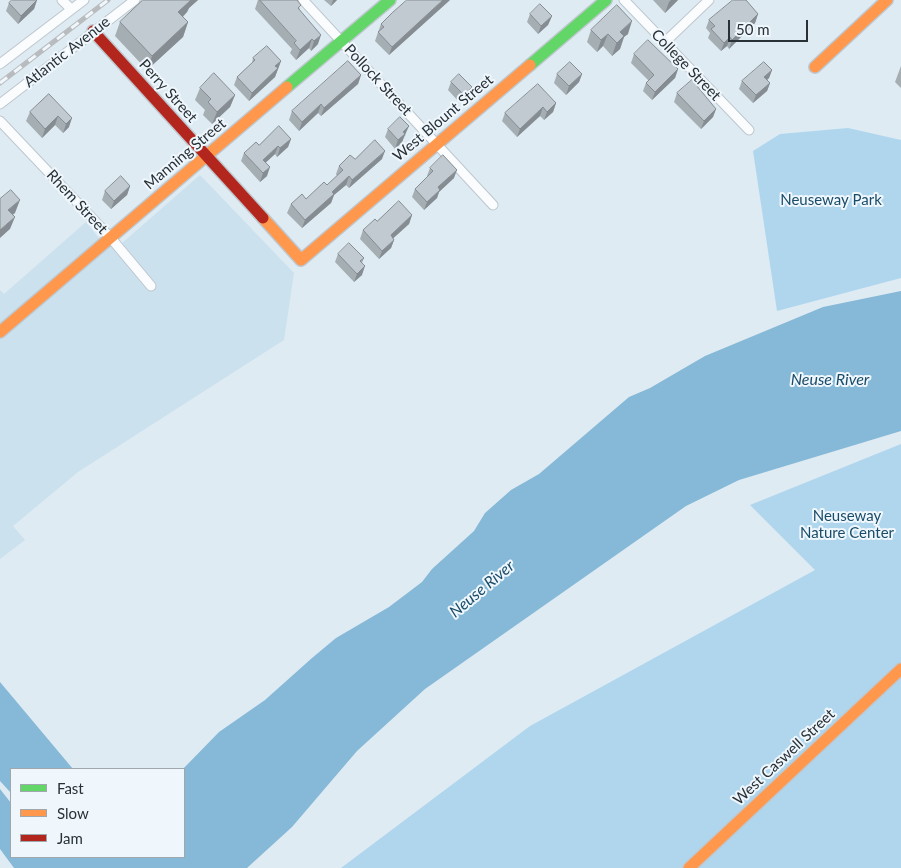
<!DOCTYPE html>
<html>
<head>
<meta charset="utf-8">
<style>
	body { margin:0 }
	#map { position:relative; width:901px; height:868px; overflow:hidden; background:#deebf3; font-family:Lato,sans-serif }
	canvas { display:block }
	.legend { position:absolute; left:10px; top:768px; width:175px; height:90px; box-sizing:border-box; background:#eff7fd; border:1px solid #9fa8ad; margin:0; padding:6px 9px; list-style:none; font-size:15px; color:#283136 }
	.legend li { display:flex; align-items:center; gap:10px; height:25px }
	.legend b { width:25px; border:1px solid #9fa8ad }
	.scale { position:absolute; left:728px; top:20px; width:80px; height:22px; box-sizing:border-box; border:2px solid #283136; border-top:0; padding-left:6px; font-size:15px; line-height:18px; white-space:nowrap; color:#283136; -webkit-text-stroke:4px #eff7fd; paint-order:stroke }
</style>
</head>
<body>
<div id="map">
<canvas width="901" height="868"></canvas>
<ul class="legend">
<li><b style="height:6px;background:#63d668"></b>Fast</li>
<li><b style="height:6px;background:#ff974d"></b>Slow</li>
<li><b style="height:6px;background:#b3261e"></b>Jam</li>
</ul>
<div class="scale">50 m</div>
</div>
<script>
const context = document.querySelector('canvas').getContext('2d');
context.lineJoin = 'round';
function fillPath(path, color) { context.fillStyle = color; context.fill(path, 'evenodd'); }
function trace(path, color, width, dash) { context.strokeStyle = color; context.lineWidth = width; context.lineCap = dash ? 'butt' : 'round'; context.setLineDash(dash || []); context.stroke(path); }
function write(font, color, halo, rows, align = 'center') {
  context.font = font + ' Lato,sans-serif'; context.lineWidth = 4; context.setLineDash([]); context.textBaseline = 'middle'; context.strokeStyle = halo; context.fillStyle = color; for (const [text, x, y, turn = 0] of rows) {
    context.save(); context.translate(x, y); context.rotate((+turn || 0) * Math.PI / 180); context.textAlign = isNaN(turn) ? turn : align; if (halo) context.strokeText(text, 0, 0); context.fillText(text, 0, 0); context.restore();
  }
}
const built = new Path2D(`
	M200 175 294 273 284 340 78 472 13 526 25 540 0 559V290L4 294 86 222 106 247 121 244Z`);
const green = new Path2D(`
	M848 128 901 140V278L777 311 753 151 780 134Z
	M901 444V868H341L530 726 815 570 750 505Z`);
const water = new Path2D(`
	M901 291V431L739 480 686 506 425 689 357 751 292 827 247 868H14L0 849V789L11 803V857H184L183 769 219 732 265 700 312 658 336 638 389 607 422 582 432 569 474 531 485 513 511 490 539 474 629 397 650 388 705 356 823 307Z
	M0 682 73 769H11V793L0 781Z`);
const street = new Path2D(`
	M62 0 71 9
	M303 0 493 205
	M624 0 749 130
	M664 43 709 0
	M0 64 84 0
	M0 104 135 0
	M0 121 110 237 151 286`);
const fast = new Path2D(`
	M530 65 606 0
	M287 87 390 0`);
const slow = new Path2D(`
	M815 67 887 0
	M263 218 301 260 530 65
	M0 332 287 87
	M689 868 901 669`);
const jam = new Path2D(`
	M93 31 263 218`);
const rail = new Path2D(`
	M0 83 108 0`);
const wall = new Path2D(`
	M37 0 34 9 18 24 6 11 9 3Z
	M143 0H198L189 8 187 12 183 17 188 22 183 37 147 70 115 36 120 22Z
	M258 0H297L300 10 318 44 311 51 309 48 296 60 290 53 292 49 255 9Z
	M324 0H337L331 6Z
	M450 0 389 55 375 41 381 24Z
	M653 0H678L665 13Z
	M530 14 552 16 548 25 538 34 527 22Z
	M758 14 755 23 729 49 727 46 721 51 708 38 710 33 706 28 709 20Z
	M591 30 628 34 624 37 620 49 612 56 603 46 597 52 587 42Z
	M634 54 678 69 675 78 652 100 643 91 646 83 649 81 631 63Z
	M253 58 281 61 275 77 249 101 234 85 237 77 252 63Z
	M901 66V88L895 82Z
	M772 70 769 78 767 80 770 83 767 91 753 103 739 89 742 81Z
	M557 74H582L579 82 566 95 554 83Z
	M361 75 358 84 321 116 318 113 299 131 289 120 292 111Z
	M451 82 472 87 469 95 460 103 448 90Z
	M200 88 235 95 230 107 212 124 203 115 205 110 195 100Z
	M677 93 716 109 713 117 701 129 674 102Z
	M49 94 69 127 63 133 55 125 42 138 26 121 30 112Z
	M556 103 553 112 544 120 540 116 517 137 502 121 505 113Z
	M388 129 406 135 404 136 402 142 395 149 385 137Z
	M291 139 288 147 277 157 275 154 265 163 267 176 260 182 241 161 244 153 259 145Z
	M355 159H382L349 188 346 185 334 195 331 203 302 228 287 213 291 204 306 199 327 185 337 176 336 174 339 166Z
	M430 168 454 178 439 192 437 198 424 210 412 197 415 189 427 177V176Z
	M130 186 127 195 111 209 102 200 105 191Z
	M412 215 409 224 393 238 394 240 391 248 379 259 360 239 363 230 377 221Z
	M338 254 364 258 362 263V275L354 282 335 262Z`);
const shadedWall = new Path2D(`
	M37 0 34 9 18 24 21 16Z
	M190 0H198L189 8 187 12 173 26 178 12Z
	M333 0H337L331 6Z
	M443 0H450L389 55 392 47Z
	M671 0H678L665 13 669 2Z
	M758 14 755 23 729 49 732 40Z
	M552 16 548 25 538 34 541 26Z
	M632 21 628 34 624 37 620 49 612 56 620 32Z
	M188 22 183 37 147 70 152 56Z
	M608 34 603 46 597 52 601 40Z
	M321 35 318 44 311 51 314 41Z
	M730 37 727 46 721 51 724 43Z
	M312 39 309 48 296 60 300 50Z
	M281 61 275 77 249 101 252 93 275 66Z
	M678 69 675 78 652 100 655 92Z
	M772 70 769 78 761 86 764 77Z
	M582 74 579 82 566 95 569 86Z
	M361 75 358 84 321 116 324 108Z
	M770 83 767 91 753 103 756 95Z
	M472 87 469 95 460 103 464 95Z
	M235 95 230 107 212 124 217 112Z
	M556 103 553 112 544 120 547 112Z
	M321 104 318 113 299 131 302 122Z
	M543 107 540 116 517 137 520 129Z
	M716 109 713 117 701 129 704 121Z
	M58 116 55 125 42 138 45 129Z
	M72 118 69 127 63 133 66 124Z
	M409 126 402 142 395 149 398 140 403 132Z
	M291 139 288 147 277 157 280 148Z
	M278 146 275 154 260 168 263 160Z
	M385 151 382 159 349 188 352 180Z
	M270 167 267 176 260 182 263 173Z
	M457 170 454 178 439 192 437 198 424 210 427 202 438 187Z
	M349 176 346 185 334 195 331 203 302 228 305 220 332 192Z
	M130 186 127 195 111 209 114 201Z
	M20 200 15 213 4 222 8 210Z
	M412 215 409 224 387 244 391 235Z
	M15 217 10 229 0 238V230Z
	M394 240 391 248 379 259 382 251Z
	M365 266 362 275 354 282 357 274Z`);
const building = new Path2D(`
	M12 0H37L21 16 9 3Z
	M143 0H191L178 12 188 22 152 56 120 22Z
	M260 0H297L301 5 298 8 321 35 314 41 312 39 300 50 294 43 296 41Z
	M407 0H443L392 47 378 32 384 27 381 24 392 13Z
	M733 0H746L758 14 732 40 730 37 724 43 711 29 715 26 709 20Z
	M540 4 552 16 541 26 530 14Z
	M617 5 632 21 620 32 624 36 617 43 608 34 601 40 591 30Z
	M648 40 678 69 655 92 646 83 654 75 634 54Z
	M267 46 281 61 275 66 278 68 252 93 237 77 255 60 253 58Z
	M348 61 361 75 324 108 321 104 302 122 292 111Z
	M570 62 582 74 569 86 557 74Z
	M764 62 772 70 764 77 770 83 756 95 742 81Z
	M214 73 235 95 217 112 208 102 211 99 200 88Z
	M459 74 472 87 464 95 451 82Z
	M692 80 716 109 704 121 677 93Z
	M538 84 556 103 547 112 543 107 520 129 505 113Z
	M49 94 72 118 66 124 58 116 45 129 30 112Z
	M400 117 409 126 403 132 405 134 398 140 388 129Z
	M279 126 291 139 280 148 278 146 263 160 270 167 263 173 244 153 256 142 259 145Z
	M375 140 385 151 352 180 349 176 332 192 334 194 305 220 291 204 302 194 306 199 324 182 327 185 343 170 339 166 350 155 355 159Z
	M443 155 457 170 438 187 440 190 427 202 415 189 433 171 430 168Z
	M121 176 130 186 114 201 105 191Z
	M11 190 20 200 8 210 15 217 0 230V199Z
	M399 201 412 215 391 235 394 240 382 251 363 230 375 219 377 221Z
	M349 243 364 258 360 261 365 266 357 274 338 254Z`);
const streetNames = [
	["Atlantic Avenue",67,52,-38],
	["College Street",686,65,46],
	["Pollock Street",378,80,47],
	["Perry Street",168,91,48],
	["West Blount Street",443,118,-40],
	["Manning Street",185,154,-40],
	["Rhem Street",77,202,47],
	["West Caswell Street",784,757,-43]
];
const parkNames = [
	["Neuseway Park",831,200],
	["Neuseway",847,516],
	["Nature Center",847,533]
];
const waterNames = [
	["Neuse River",830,380],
	["Neuse River",482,589,-40]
];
fillPath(built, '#cbe1ee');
fillPath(green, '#b0d6ee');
fillPath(water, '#86b8d7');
trace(street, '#bec7ce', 11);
trace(fast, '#bec7ce', 14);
trace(slow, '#bec7ce', 14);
trace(jam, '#bec7ce', 14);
trace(street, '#fafcfd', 9);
trace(fast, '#63d668', 11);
trace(slow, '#ff974d', 11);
trace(jam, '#b3261e', 11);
trace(rail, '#b9bcbe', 5);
trace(rail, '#eff7fd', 3, [9]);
fillPath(wall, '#a5aeb3');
fillPath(shadedWall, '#868d92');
fillPath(building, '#c0cad0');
trace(building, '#868d92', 1);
write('15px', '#283136', '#eff7fd', streetNames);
write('15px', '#194c69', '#eff7fd', parkNames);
write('italic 16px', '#1a4c69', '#eff7fd', waterNames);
</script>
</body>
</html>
